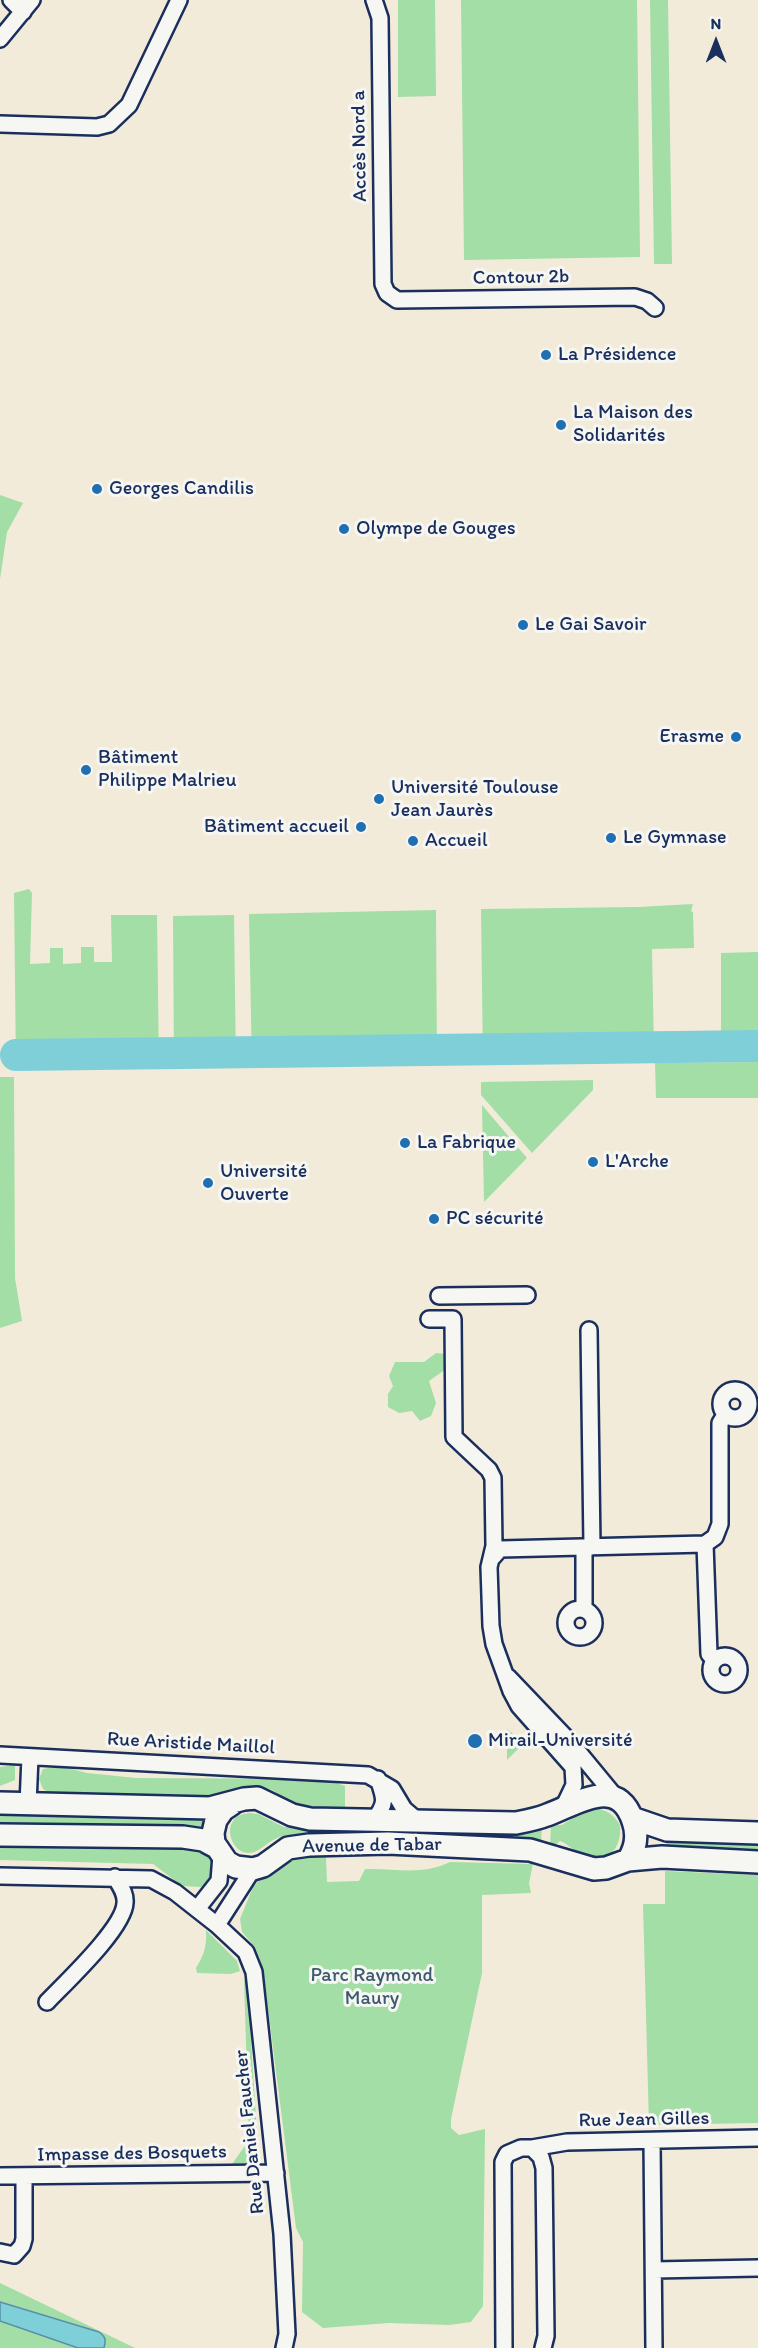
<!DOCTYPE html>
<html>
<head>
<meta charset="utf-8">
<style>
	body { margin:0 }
	#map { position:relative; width:758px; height:2348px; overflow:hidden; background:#f3ebd9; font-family:Itim,sans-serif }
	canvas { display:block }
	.north { position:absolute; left:686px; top:12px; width:60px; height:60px; -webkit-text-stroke:4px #f6f6f2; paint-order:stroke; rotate:0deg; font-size:16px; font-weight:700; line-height:24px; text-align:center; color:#1b2f5e }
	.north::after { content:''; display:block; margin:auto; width:21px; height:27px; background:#1b2f5e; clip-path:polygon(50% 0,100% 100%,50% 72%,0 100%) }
</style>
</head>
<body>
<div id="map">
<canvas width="758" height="2348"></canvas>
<div class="north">N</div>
</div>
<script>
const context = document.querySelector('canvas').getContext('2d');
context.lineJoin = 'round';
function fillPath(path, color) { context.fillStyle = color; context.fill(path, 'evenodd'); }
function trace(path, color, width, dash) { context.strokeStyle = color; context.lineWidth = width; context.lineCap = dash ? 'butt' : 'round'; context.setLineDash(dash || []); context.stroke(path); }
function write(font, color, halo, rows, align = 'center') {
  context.font = font + ' Itim,sans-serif'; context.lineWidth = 6; context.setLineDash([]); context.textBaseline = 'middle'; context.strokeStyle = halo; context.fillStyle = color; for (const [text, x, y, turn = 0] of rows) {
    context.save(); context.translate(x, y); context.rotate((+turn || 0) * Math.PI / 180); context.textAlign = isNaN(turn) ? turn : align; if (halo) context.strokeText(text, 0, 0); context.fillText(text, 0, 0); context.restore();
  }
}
const green = new Path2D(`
	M398 0H435L436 96 398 97Z
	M461 0H637L640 257 464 260Z
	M650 0H668L672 264H654Z
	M0 495 23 503 7 532 0 579Z
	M29 889 32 893 30 964 50 963V948H63V964L81 963V947H94V962H112L111 915H157L159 1068 16 1069 14 893Z
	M693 904 691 911 693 912 694 948 652 949 654 1051H631L620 1063 483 1064 481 909 639 907Z
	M436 910 437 1065 252 1067 249 914Z
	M234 915 236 1067 174 1068 173 916Z
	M758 952V1036H721V953Z
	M758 1062V1098H656L655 1063Z
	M0 1077H14L15 1278 22 1321 0 1328Z
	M593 1080V1090L532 1153 481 1095V1082Z
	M482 1105 527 1158 484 1202Z
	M436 1353 446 1354V1369L429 1381 436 1403 431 1416 420 1421 412 1411 399 1413 388 1407V1394L393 1386 389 1376 395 1362H424Z
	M507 1729 524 1743 507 1760Z
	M15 1765V1780L0 1786V1767Z
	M60 1766 87 1773 136 1778 326 1779 345 1786V1808L314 1809 298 1807 272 1790 255 1786 239 1787 210 1800 51 1794 43 1789 39 1779 43 1769Z
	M587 1809C602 1807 612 1812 620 1825 622 1850 606 1867 581 1854 573 1850 568 1844 560 1841L550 1849 551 1823 554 1821 556 1825H562Z
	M0 1812 204 1819 202 1832 0 1824Z
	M249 1813 258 1814 284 1827 542 1823 541 1846C465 1842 388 1834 312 1835 301 1835 290 1834 280 1837 266 1841 258 1857 243 1852 232 1847 226 1831 233 1821 236 1815 243 1814 249 1813Z
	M666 1835 758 1841V1854L666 1851Z
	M0 1844H160L204 1850 214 1860 213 1878 201 1887 182 1886 153 1864 0 1860Z
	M300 1855H317L326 1857 327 1882 359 1881 365 1869C396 1868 421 1876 450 1862L533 1864 529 1883 531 1893 482 1895V1973L451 2119V2128L459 2135 485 2129 483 2306 471 2322 449 2325 389 2323 323 2328 302 2312 303 2242 296 2228 264 1977 261 1962 255 1947 242 1932 240 1919 253 1887 263 1876 280 1868 287 1859Z
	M665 1871 758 1875V2123L649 2125 643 1904H665Z
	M206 1930 237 1961 240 1971 231 1974 197 1973 196 1968C204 1955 207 1946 206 1930Z
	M247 1979 258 2148 253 2162 230 2167 249 2140 244 1980Z
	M0 2283 135 2348H0Z`);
const water = new Path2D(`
	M0 2302 99 2332C106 2337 106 2340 104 2348H78L0 2321Z`);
const river = new Path2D(`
	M16 1055 758 1046`);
const minor = new Path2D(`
	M11 0 23 12
	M374 0 380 18 383 284 387 293 397 300 635 297 647 301 655 308
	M0 39 32 0
	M0 124 97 127 109 124 129 105 179 0
	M439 1296 527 1295
	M429 1319H453L454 1437 489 1470 493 1478 494 1546 489 1567 491 1626 494 1644 511 1691 519 1706 573 1767 574 1785 563 1808
	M589 1330 592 1547
	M721 1404a14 14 0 1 1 28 0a14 14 0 1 1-28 0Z
	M705 1544 709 1654 714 1660
	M493 1557 500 1549 705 1544 715 1537 720 1524V1423L725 1415
	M584 1609V1548
	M566 1623a14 14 0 1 1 28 0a14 14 0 1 1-28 0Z
	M711 1670a14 14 0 1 1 28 0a14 14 0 1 1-28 0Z
	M508 1677 571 1743 618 1800
	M0 1755 368 1775 392 1789 404 1809 418 1821
	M28 1804 30 1757
	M374 1820C387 1803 385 1799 378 1779
	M0 1876 151 1879 175 1892 217 1925 246 1952 254 1972 282 2234 287 2334 284 2348
	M197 1909 219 1881 221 1855
	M217 1925 253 1869
	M47 2002C66 1982 124 1928 125 1903 126 1893 120 1886 115 1877
	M652 2141 654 2348
	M532 2148 567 2142 758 2138
	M0 2176 276 2173
	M0 2252 14 2255 22 2246 24 2239V2176
	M654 2270 758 2268
	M504 2348 503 2162 507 2154 521 2148H532L541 2157 544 2168 546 2336 543 2348`);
const secondary = new Path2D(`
	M0 1803 210 1808 244 1799 257 1798 292 1815 310 1819 516 1823C526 1821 537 1819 547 1815 576 1805 617 1774 633 1821 638 1835 636 1848 628 1860
	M232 1804 223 1810 216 1820 213 1833 214 1843 227 1862 236 1867 253 1869 263 1866 288 1848 309 1845 388 1843 530 1850 594 1869 606 1868 628 1860 662 1857 758 1862
	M632 1818 667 1830 758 1833
	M0 1835 183 1837 203 1840 216 1847`);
const markers = [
	[546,355,6,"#1f6fb2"],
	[561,425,6,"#1f6fb2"],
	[97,489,6,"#1f6fb2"],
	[344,529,6,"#1f6fb2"],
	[523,625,6,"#1f6fb2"],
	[736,737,6,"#1f6fb2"],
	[86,770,6,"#1f6fb2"],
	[379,799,6,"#1f6fb2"],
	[361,827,6,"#1f6fb2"],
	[611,838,6,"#1f6fb2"],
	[413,841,6,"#1f6fb2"],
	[405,1143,6,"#1f6fb2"],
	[593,1162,6,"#1f6fb2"],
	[208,1183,6,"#1f6fb2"],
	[434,1219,6,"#1f6fb2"],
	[475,1741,8,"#1f6fb2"]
];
const streetNames = [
	["Accès Nord a",360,146,-91],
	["Contour 2b",521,278,-1],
	["Rue Aristide Maillol",191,1744,3],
	["Avenue de Tabar",372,1846,-1],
	["Rue Jean Gilles",644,2120,-1],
	["Rue Daniel Faucher",250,2132,-96],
	["Impasse des Bosquets",132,2154,-1]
];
const poiNames = [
	["La Présidence",558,355],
	["La Maison des",573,413],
	["Solidarités",573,436],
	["Georges Candilis",109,489],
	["Olympe de Gouges",356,529],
	["Le Gai Savoir",535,625],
	["Erasme",724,737,"right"],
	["Bâtiment",98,758],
	["Philippe Malrieu",98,781],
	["Université Toulouse",391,788],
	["Jean Jaurès",391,811],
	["Bâtiment accueil",349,827,"right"],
	["Le Gymnase",623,838],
	["Accueil",425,841],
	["La Fabrique",417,1143],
	["L'Arche",605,1162],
	["Université",220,1172],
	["Ouverte",220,1195],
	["PC sécurité",446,1219],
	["Mirail-Université",488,1741]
];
const parkNames = [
	["Parc Raymond",372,1976],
	["Maury",372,1999]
];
fillPath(green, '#a2dea5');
fillPath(water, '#7fcfd9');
trace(water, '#578fa8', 1.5);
trace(river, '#7fcfd9', 32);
trace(minor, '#1b2f5e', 20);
trace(secondary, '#1b2f5e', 26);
trace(minor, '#f6f6f2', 15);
trace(secondary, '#f6f6f2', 21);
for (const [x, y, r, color] of markers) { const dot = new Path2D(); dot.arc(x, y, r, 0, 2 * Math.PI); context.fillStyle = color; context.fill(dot); trace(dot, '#f6f6f2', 2); }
write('20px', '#1b2f5e', '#f6f6f2', streetNames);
write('20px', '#1b2f5e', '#f6f6f2', poiNames, 'left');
write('20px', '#3d5b70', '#f6f6f2', parkNames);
</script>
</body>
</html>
